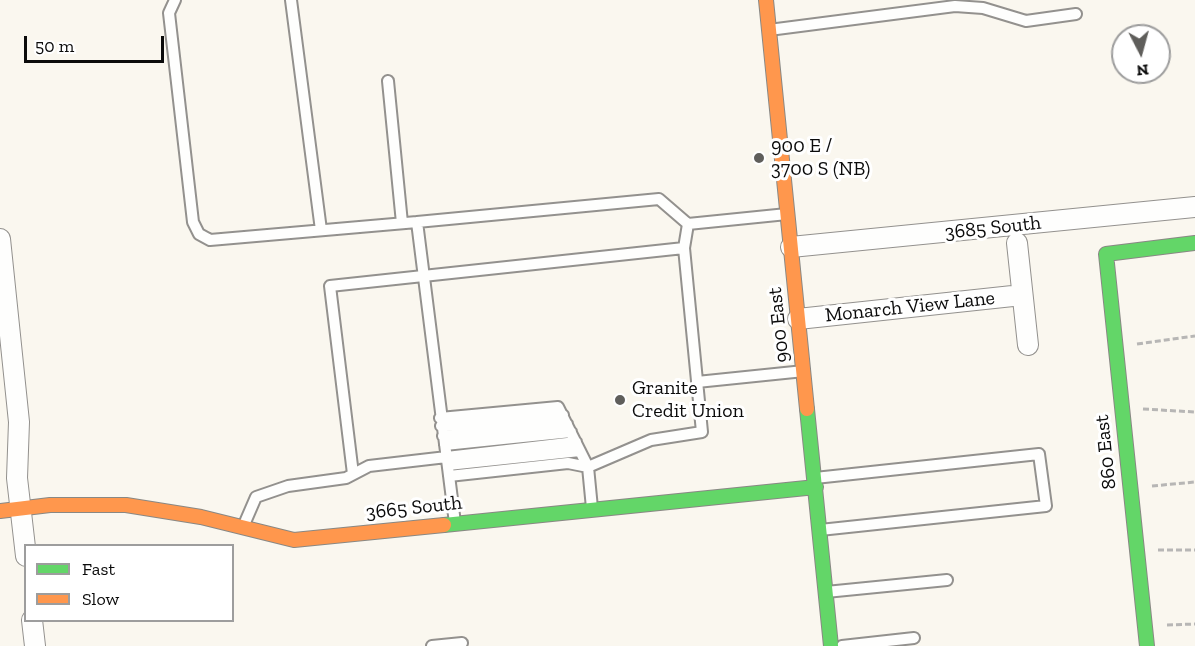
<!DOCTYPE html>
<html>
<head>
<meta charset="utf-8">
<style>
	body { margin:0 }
	#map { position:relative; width:1195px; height:646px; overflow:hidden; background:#faf7ef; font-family:"Zilla Slab",serif }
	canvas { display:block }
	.legend { position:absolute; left:24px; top:544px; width:210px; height:78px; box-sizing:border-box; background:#fff; border:2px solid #9d9d9d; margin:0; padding:8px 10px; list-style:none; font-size:18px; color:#0b0b0b }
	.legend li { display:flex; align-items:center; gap:12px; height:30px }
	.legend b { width:30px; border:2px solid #9d9d9d }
	.north { position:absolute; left:1111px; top:24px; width:60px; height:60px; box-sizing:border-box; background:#fff; border:2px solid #9d9d9d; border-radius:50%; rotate:174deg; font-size:16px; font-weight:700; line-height:24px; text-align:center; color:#0b0b0b }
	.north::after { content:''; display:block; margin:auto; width:21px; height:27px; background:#5f5e5b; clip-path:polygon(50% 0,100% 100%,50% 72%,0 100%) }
	.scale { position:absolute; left:24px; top:36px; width:140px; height:27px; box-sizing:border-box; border:3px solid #0b0b0b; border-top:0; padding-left:8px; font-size:18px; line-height:21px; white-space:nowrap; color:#0b0b0b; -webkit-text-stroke:4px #fff; paint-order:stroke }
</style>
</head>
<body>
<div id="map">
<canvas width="1195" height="646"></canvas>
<ul class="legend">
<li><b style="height:8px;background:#63d668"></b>Fast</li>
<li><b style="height:8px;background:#ff974d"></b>Slow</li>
</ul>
<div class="north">N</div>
<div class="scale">50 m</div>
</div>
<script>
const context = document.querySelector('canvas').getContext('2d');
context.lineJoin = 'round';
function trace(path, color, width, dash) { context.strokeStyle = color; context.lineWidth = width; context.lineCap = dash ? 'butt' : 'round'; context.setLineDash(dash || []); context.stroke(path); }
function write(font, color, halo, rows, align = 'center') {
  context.font = font + ' "Zilla Slab",serif'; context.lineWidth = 6; context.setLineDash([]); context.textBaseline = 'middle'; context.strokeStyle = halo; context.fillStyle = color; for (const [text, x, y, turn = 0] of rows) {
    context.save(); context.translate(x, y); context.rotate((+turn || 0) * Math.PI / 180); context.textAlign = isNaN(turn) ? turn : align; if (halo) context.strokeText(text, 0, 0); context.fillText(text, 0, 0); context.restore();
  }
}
const path = new Path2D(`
	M1137 344 1195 336
	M1143 409 1195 412
	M1152 486 1195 482
	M1158 550H1195
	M1167 625 1195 624`);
const lane = new Path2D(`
	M175 0 169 13 193 222 199 234 210 240 417 222
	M291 0 321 230
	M769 30 955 6 983 8 1026 21 1076 14
	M388 81 402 223
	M697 382 804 371
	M440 418 558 407 588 467 592 508
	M441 426 563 415
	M443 436 567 424
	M445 445 571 432
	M448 465 580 451
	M353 474 330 286 684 248
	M449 476 568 463 588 467 651 440 702 432 684 248 688 224 787 214
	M815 478 1039 454 1046 506 820 530
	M455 523 417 222 659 199 688 224
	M243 527 256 497 288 486 346 478 369 466 576 442
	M826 592 947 580
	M432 646 462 643
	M842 646 914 638`);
const street = new Path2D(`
	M0 239 19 422 17 478 26 556
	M1017 243 1028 345
	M791 247 1195 207
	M798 319 1022 295
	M32 620 35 646`);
const fast = new Path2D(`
	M807 409 831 646
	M444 525 816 487
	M1147 646 1106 254 1195 243`);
const slow = new Path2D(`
	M766 0 807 409
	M0 511 50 505H126L201 517 294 540 444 525`);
const markers = [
	[759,158,6,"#5f5e5b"],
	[620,400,6,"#5f5e5b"]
];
const poiNames = [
	["900 E /",771,146],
	["3700 S (NB)",771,169],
	["Granite",632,388],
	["Credit Union",632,411]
];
const streetNames = [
	["3685 South",993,228,-6],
	["Monarch View Lane",910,307,-6],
	["900 East",779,325,-96],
	["860 East",1106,452,-96],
	["3665 South",414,508,-6]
];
trace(lane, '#93918e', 14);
trace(street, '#93918e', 22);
trace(fast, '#898884', 16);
trace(slow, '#898884', 16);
trace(path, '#b7b6b5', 3, [6, 3]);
trace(lane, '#fefefd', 10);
trace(street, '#fefefd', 20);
trace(fast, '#63d668', 14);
trace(slow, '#ff974d', 14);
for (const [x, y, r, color] of markers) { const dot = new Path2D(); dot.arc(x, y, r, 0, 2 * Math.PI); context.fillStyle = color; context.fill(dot); trace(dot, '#fff', 2); }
write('20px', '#0b0b0b', '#fff', poiNames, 'left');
write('20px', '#0b0b0b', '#fff', streetNames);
</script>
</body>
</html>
